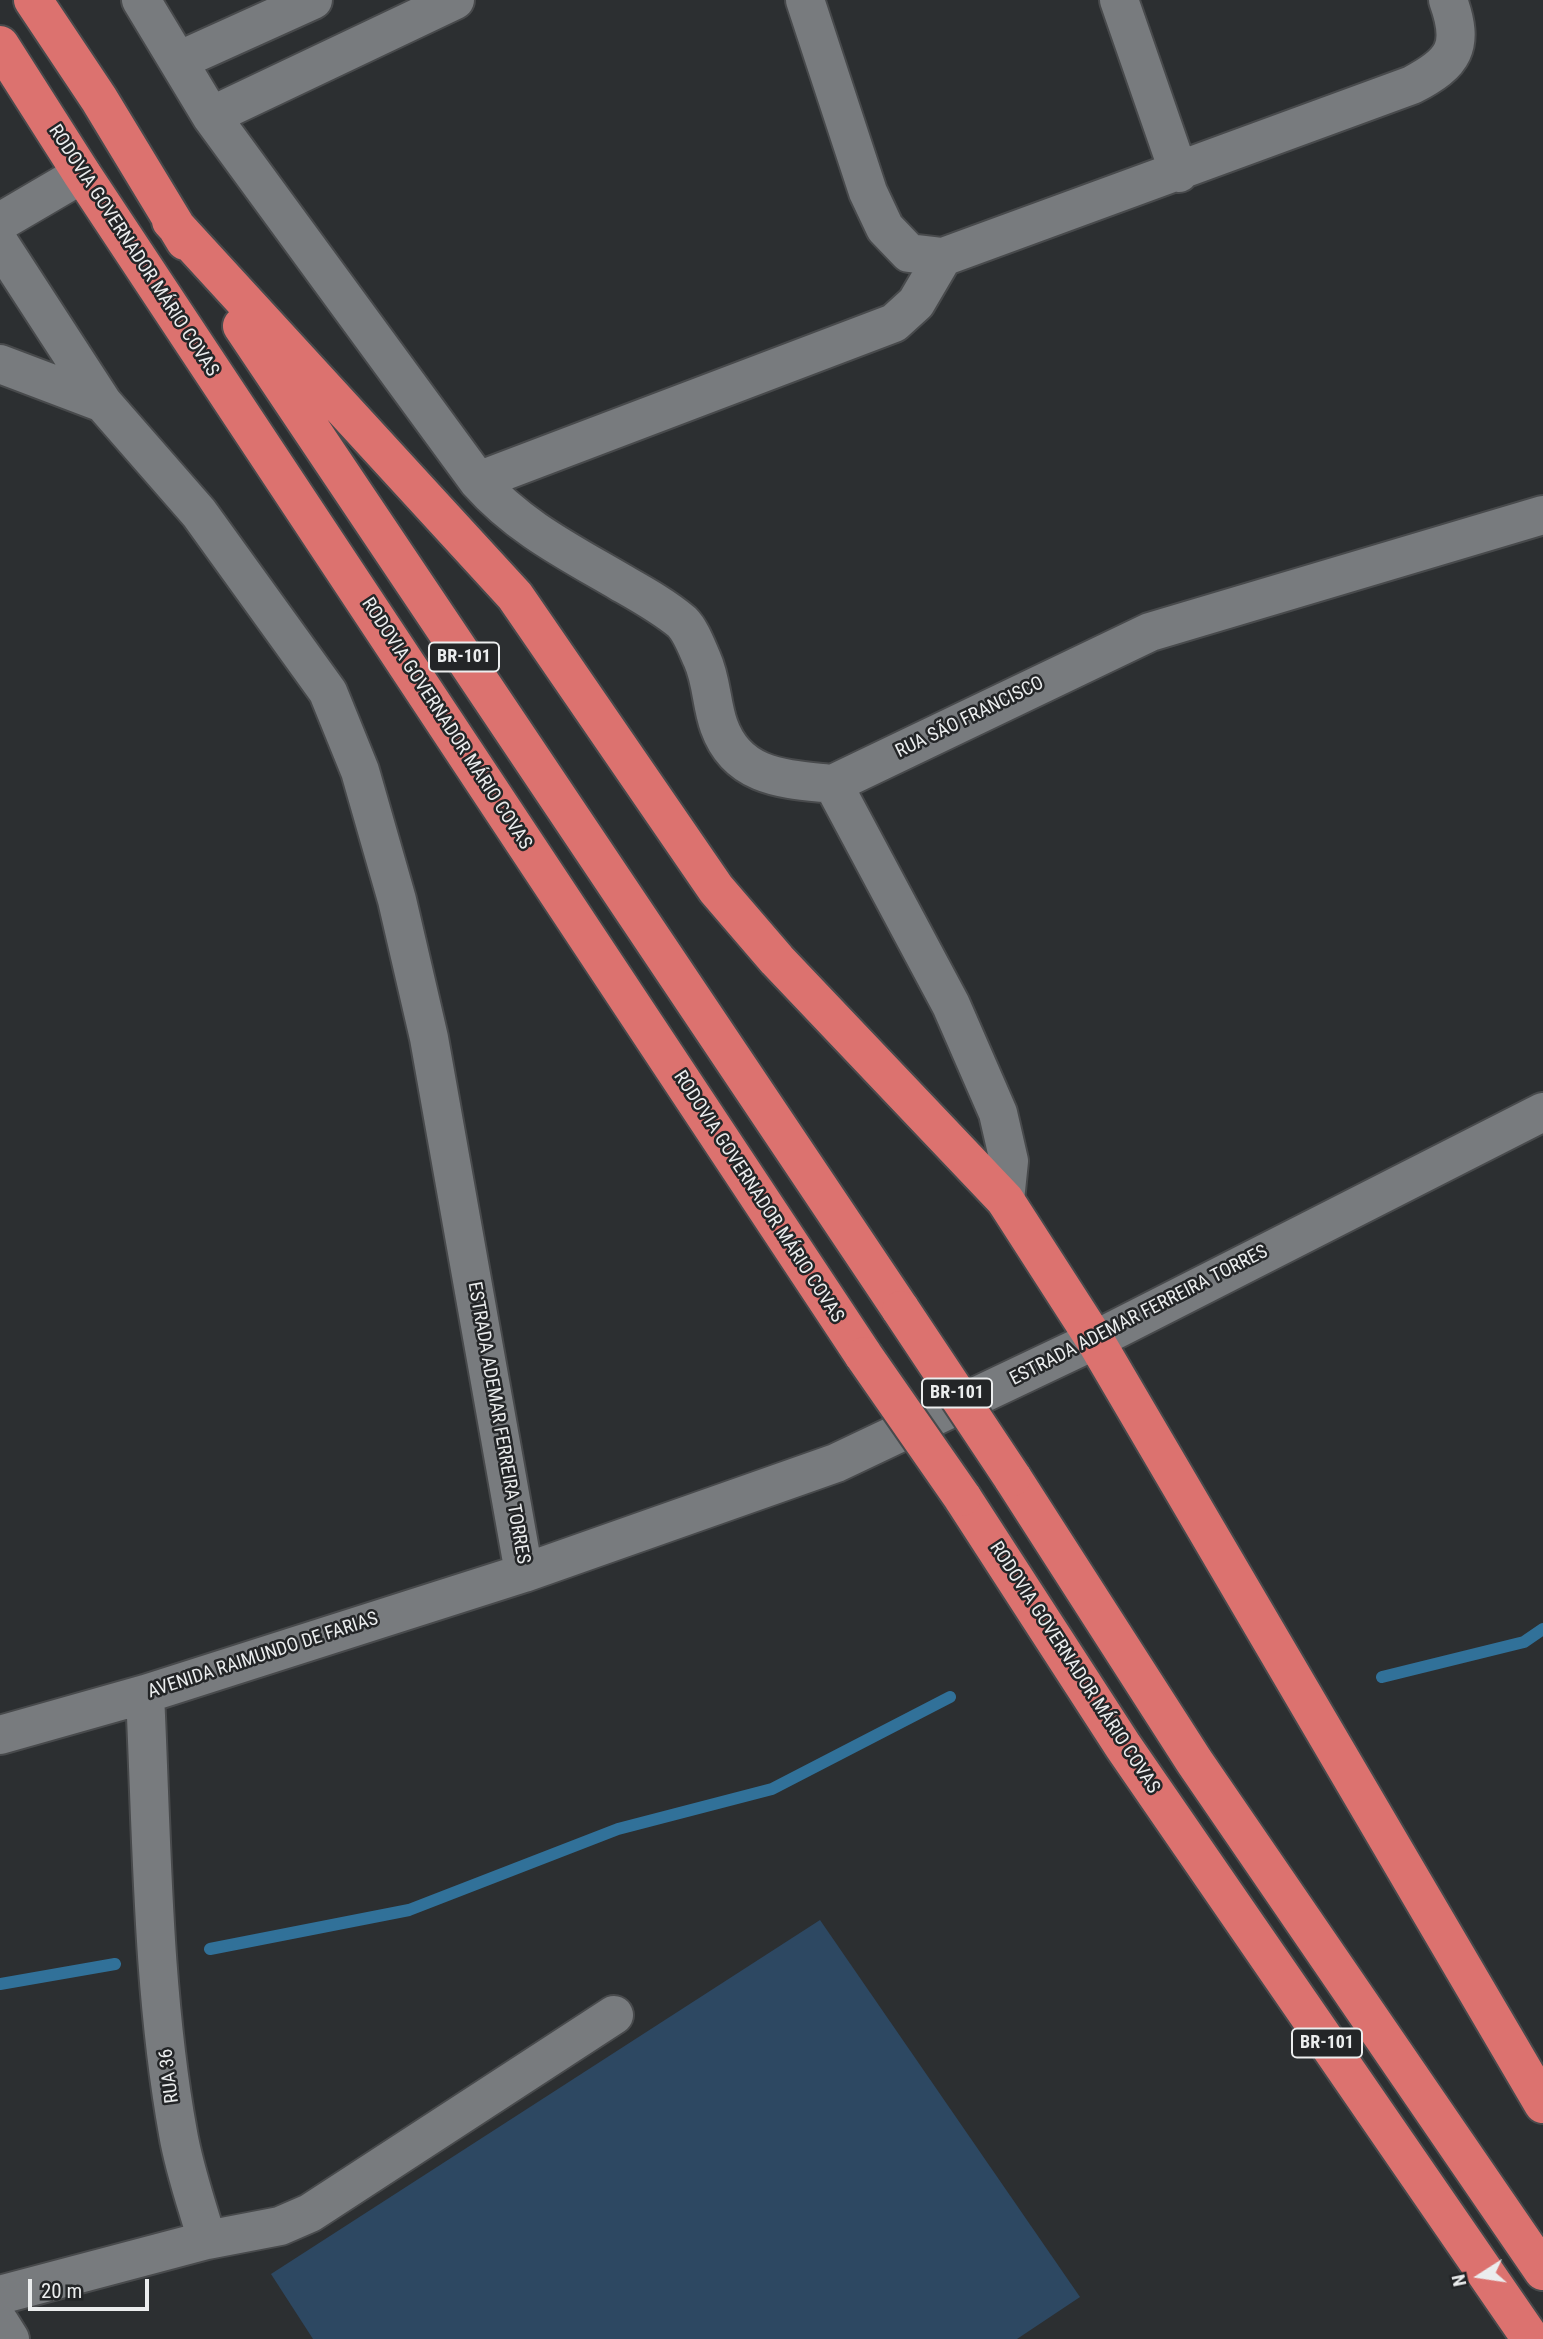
<!DOCTYPE html>
<html>
<head>
<meta charset="utf-8">
<style>
	body { margin:0 }
	#map { position:relative; width:1543px; height:2339px; overflow:hidden; background:#2c2f31; font-family:"Roboto Condensed",sans-serif }
	canvas { display:block }
	.north { position:absolute; left:1445px; top:2241px; width:70px; height:70px; -webkit-text-stroke:5px #232527; paint-order:stroke; rotate:258deg; font-size:19px; font-weight:700; line-height:28px; text-align:center; color:#ebedee }
	.north::after { content:''; display:block; margin:auto; width:24px; height:32px; background:#ebedee; clip-path:polygon(50% 0,100% 100%,50% 72%,0 100%) }
	.scale { position:absolute; left:28px; top:2279px; width:121px; height:32px; box-sizing:border-box; border:4px solid #ebedee; border-top:0; padding-left:9px; font-size:21px; line-height:24px; white-space:nowrap; color:#ebedee; -webkit-text-stroke:5px #232527; paint-order:stroke }
</style>
</head>
<body>
<div id="map">
<canvas width="1543" height="2339"></canvas>
<div class="north">N</div>
<div class="scale">20 m</div>
</div>
<script>
const context = document.querySelector('canvas').getContext('2d');
context.lineJoin = 'round';
function fillPath(path, color) { context.fillStyle = color; context.fill(path, 'evenodd'); }
function trace(path, color, width, dash) { context.strokeStyle = color; context.lineWidth = width; context.lineCap = dash ? 'butt' : 'round'; context.setLineDash(dash || []); context.stroke(path); }
function write(font, color, halo, rows, align = 'center') {
  context.font = font + ' "Roboto Condensed",sans-serif'; context.lineWidth = 5; context.setLineDash([]); context.textBaseline = 'middle'; context.strokeStyle = halo; context.fillStyle = color; for (const [text, x, y, turn = 0] of rows) {
    context.save(); context.translate(x, y); context.rotate((+turn || 0) * Math.PI / 180); context.textAlign = isNaN(turn) ? turn : align; if (halo) context.strokeText(text, 0, 0); context.fillText(text, 0, 0); context.restore();
  }
}
const green = new Path2D(`
	M820 1920 1080 2297 1017 2339H313L271 2274Z`);
const stream = new Path2D(`
	M1382 1677 1524 1642 1543 1629
	M210 1949 409 1910 618 1829 772 1789 950 1697
	M0 1984 115 1964`);
const minor = new Path2D(`
	M141 0 211 116 478 481C519 527 567 551 620 582 641 594 663 606 682 622 691 631 697 648 702 659 712 681 711 704 719 726 738 779 786 779 833 784
	M805 0 868 192 885 228 909 253 943 257 1412 85C1454 63 1465 47 1448 0
	M1119 0 1179 173
	M178 61 313 0
	M211 116 455 0
	M0 222 82 174
	M0 244 103 403
	M0 364 103 403 199 513 328 692 360 771 397 900 429 1038 524 1573
	M478 481 894 323 916 303 943 257
	M833 784 1150 632 1543 515
	M833 784 951 1005 998 1113 1009 1161 1005 1200
	M145 1694C152 1840 152 1989 178 2133 184 2169 197 2205 207 2240
	M0 1735 145 1694 524 1573 836 1463 1095 1340 1543 1112
	M0 2295 207 2240 280 2226 310 2213 614 2015
	M0 2323 10 2339`);
const highway = new Path2D(`
	M33 0 99 99 185 241
	M0 45 82 174 864 1356
	M171 221 515 596 716 889 777 960 1005 1200 1095 1340 1543 2104
	M242 326 901 1310
	M1012 1477 1194 1761 1543 2271
	M962 1497 1123 1746 1531 2339`);
const highwayBridge = new Path2D(`
	M901 1310 1012 1477
	M864 1356 962 1497`);
const shields = [
	[464,657,70],
	[957,1393,70],
	[1327,2043,70]
];
const shieldNames = [
	["BR-101",464,657],
	["BR-101",957,1393],
	["BR-101",1327,2043]
];
const streetNames = [
	["RODOVIA GOVERNADOR MÁRIO COVAS",133,251,57],
	["RUA SÃO FRANCISCO",970,718,-26],
	["RODOVIA GOVERNADOR MÁRIO COVAS",446,724,57],
	["RODOVIA GOVERNADOR MÁRIO COVAS",758,1197,57],
	["ESTRADA ADEMAR FERREIRA TORRES",1139,1316,-27],
	["ESTRADA ADEMAR FERREIRA TORRES",498,1423,80],
	["AVENIDA RAIMUNDO DE FARIAS",263,1656,-18],
	["RODOVIA GOVERNADOR MÁRIO COVAS",1074,1668,57],
	["RUA 36",170,2076,-97]
];
fillPath(green, '#2d4862');
trace(stream, '#317199', 12);
trace(minor, '#484a4c', 42);
trace(highway, '#484a4c', 42);
trace(minor, '#787b7e', 38);
trace(highway, '#dc726f', 38);
trace(highwayBridge, '#484a4c', 42, []);
trace(highwayBridge, '#dc726f', 38);
for (const [x, y, w] of shields) { const box = new Path2D(); box.roundRect(x - w / 2, y - 14.5, w, 29, 5); context.fillStyle = '#232527'; context.fill(box); trace(box, '#ebedee', 2); }
write('bold 18px', '#ebedee', null, shieldNames);
write('19px', '#ebedee', '#232527', streetNames);
</script>
</body>
</html>
